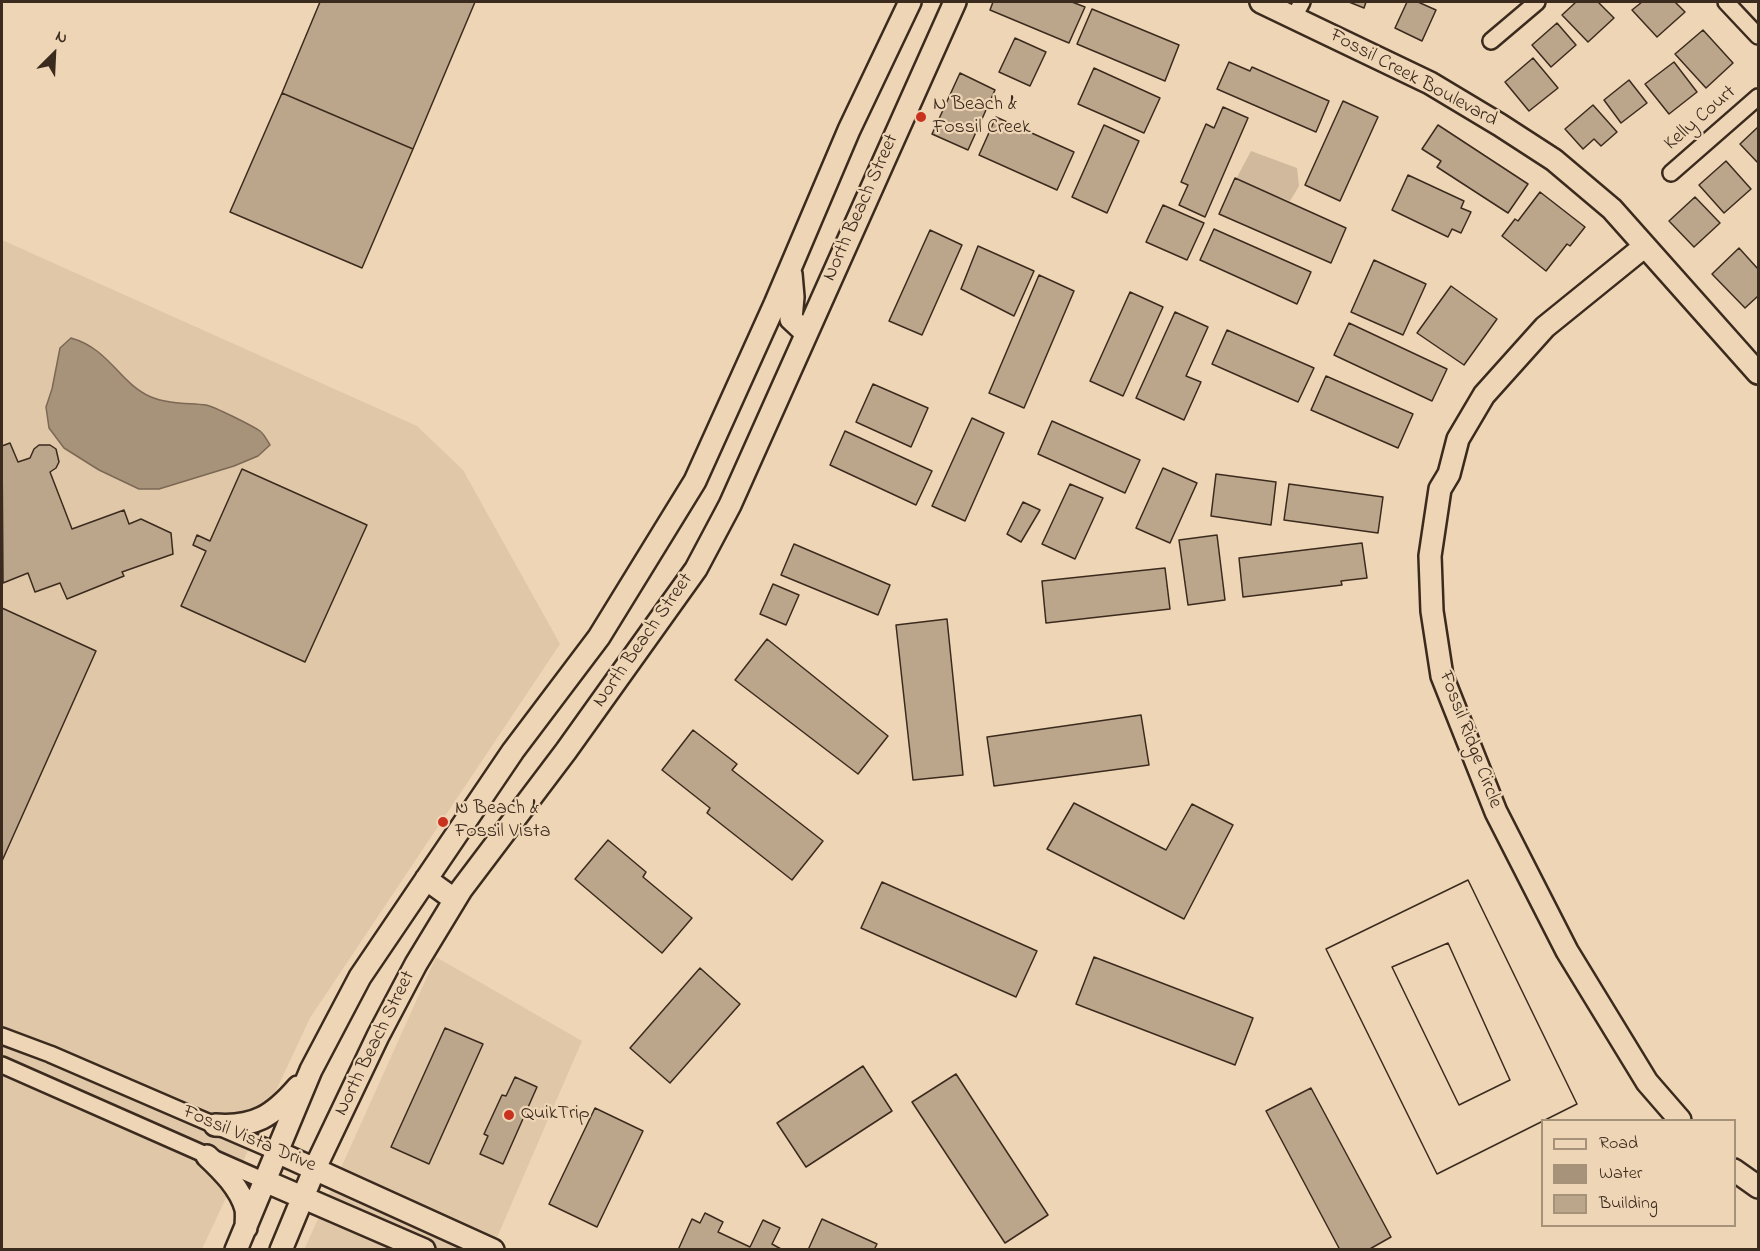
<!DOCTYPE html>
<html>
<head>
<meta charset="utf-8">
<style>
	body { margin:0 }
	#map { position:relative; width:1760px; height:1251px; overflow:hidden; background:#eed5b5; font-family:"Indie Flower",sans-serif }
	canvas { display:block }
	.frame { position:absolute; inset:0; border:3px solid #3b2a1e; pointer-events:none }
	.legend { position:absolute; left:1541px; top:1119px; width:195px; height:108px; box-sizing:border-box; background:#eed5b5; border:2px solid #a69179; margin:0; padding:8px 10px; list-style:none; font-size:18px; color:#3b2a1e }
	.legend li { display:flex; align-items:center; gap:12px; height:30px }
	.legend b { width:30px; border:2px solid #a69179 }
	.north { position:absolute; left:24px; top:24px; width:60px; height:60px; -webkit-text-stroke:4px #eed5b5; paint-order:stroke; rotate:24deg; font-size:16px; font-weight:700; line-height:24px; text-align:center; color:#3b2a1e }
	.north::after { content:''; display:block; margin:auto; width:21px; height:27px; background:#3b2a1e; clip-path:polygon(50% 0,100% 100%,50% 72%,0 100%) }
</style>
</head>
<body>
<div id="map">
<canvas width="1760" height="1251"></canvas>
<div class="frame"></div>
<ul class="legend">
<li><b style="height:8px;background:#eed5b5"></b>Road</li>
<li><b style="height:16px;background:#a7927a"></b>Water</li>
<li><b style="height:16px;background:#bca68b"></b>Building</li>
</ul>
<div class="north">N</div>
</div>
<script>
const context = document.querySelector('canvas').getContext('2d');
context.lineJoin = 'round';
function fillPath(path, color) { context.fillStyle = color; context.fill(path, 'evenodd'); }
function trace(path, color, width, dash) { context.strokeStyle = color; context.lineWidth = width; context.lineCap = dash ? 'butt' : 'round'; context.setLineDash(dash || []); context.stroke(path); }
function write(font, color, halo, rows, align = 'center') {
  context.font = font + ' "Indie Flower",sans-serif'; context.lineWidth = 4.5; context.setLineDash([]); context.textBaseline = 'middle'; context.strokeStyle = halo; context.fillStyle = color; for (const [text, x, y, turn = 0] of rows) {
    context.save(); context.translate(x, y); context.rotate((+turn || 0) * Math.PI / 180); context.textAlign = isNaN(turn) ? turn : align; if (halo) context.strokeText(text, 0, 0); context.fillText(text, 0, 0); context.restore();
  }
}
const built = new Path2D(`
	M2 240 417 426 463 470 560 644 310 1018 202 1249 2 1250Z
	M436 957 582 1041 492 1249 304 1250Z`);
const green = new Path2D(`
	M1251 151 1297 168 1299 186 1290 201 1235 181Z`);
const water = new Path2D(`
	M71 338C110 349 119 383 151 397 168 404 188 403 206 405 215 407 251 425 260 431 264 434 267 440 270 445L258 456 234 466 159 489H139L99 470 64 448 49 428 46 407 52 389 60 348Z`);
const building = new Path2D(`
	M320 2H475L413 149 282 93Z
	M993 2H1072L1085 7 1069 43 990 10Z
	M1349 2H1366L1364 8Z
	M1407 2H1418L1436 10 1422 41 1395 28Z
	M1576 2H1598L1614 18 1588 42 1562 15Z
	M1642 2H1675L1685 12 1657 37 1632 10Z
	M1092 9 1179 45 1165 81 1077 44Z
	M1557 23 1576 45 1551 67 1532 45Z
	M1703 30 1733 63 1706 88 1675 54Z
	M1015 38 1046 52 1030 86 999 72Z
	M1533 58 1558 88 1529 111 1505 82Z
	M1229 62 1250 71 1252 67 1329 101 1316 132 1217 89Z
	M1674 62 1697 92 1669 114 1645 84Z
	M1094 68 1160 98 1144 133 1078 104Z
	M960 73 995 90 968 150 932 134Z
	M1629 80 1647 103 1621 123 1604 100Z
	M282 93 413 149 362 268 230 212Z
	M1343 101 1378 117 1340 201 1305 185Z
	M1593 105 1617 132 1601 146 1594 139 1583 149 1565 129Z
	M1223 107 1248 118 1205 217 1179 205 1188 185 1181 182 1206 124 1214 128Z
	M996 117 1074 152 1057 190 979 155Z
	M1104 125 1139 141 1107 213 1072 197Z
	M1438 125 1528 184 1508 213 1437 167 1441 161 1422 149Z
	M1758 127V163L1740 144Z
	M1726 161 1751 189 1724 213 1699 185Z
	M1408 175 1464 201 1461 208 1471 212 1461 233 1452 229 1448 237 1392 210Z
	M1235 178 1346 228 1331 263 1219 214Z
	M1540 192 1585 227 1570 246 1567 244 1546 271 1502 236 1515 219 1518 221Z
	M1695 197 1720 223 1694 247 1669 221Z
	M1163 205 1204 223 1187 260 1146 242Z
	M1214 229 1311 272 1297 304 1200 260Z
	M930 230 962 245 922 335 889 321Z
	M978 246 1034 271 1014 316 961 289Z
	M1739 248 1758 269V296L1745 308 1712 274Z
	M1374 260 1426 284 1403 335 1351 312Z
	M1039 275 1074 291 1024 408 989 393Z
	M1451 286 1497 319 1464 365 1417 333Z
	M1130 292 1163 307 1123 396 1090 381Z
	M1175 312 1208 327 1186 376 1201 382 1184 420 1136 398Z
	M1349 323 1447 369 1432 401 1334 355Z
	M1227 330 1314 368 1298 402 1212 364Z
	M1326 376 1413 414 1398 448 1311 410Z
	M873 384 928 408 911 447 856 422Z
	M972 418 1004 433 965 521 932 506Z
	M1052 421 1140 460 1125 493 1038 454Z
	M845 431 932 471 916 505 830 465Z
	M10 443 18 462 30 458 34 449 39 445H50L56 449 59 462 56 468 50 472 72 529 124 510 129 524 141 519 171 533 173 554 122 572 124 576 67 599 60 583 35 592 28 573 3 583 2 446Z
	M1163 468 1197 483 1170 543 1136 528Z
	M242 469 367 525 305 662 181 606 206 551 193 545 197 535 210 541Z
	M1216 474 1276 482 1271 525 1211 516Z
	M1070 484 1103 498 1075 559 1042 544Z
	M1289 484 1383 497 1378 533 1284 520Z
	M1023 502 1040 510 1021 542 1007 534Z
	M1217 535 1225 600 1188 605 1179 540Z
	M1362 543 1367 578 1341 581 1342 585 1243 597 1239 558Z
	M794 544 890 585 878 615 781 575Z
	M1165 568 1170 609 1046 623 1042 581Z
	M773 584 799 595 786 625 760 614Z
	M2 608 96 651 2 861Z
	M947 619 963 775 913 780 896 625Z
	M767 639 888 736 858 774 735 680Z
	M1141 715 1149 765 994 786 987 737Z
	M693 730 737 764 732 770 823 841 792 880 707 813 710 808 662 770Z
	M1074 803 1166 850 1192 804 1233 825 1184 919 1047 849Z
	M608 840 646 872 643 877 692 918 662 953 575 879Z
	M1468 880 1577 1104 1437 1174 1326 949ZM1448 943 1510 1080 1459 1105 1392 967Z
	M1468 880 1577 1104 1437 1174 1326 949ZM1448 943 1510 1080 1459 1105 1392 967Z
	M882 882 1037 951 1016 997 861 928Z
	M1094 957 1253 1018 1235 1065 1076 1004Z
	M700 968 740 1004 670 1083 630 1048Z
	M445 1028 483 1044 429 1164 391 1147Z
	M863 1066 892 1111 806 1167 777 1123Z
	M956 1074 1048 1215 1005 1243 912 1102Z
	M515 1077 537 1087 503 1164 480 1154 488 1136 484 1134 502 1095 506 1096Z
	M1311 1088 1391 1237 1368 1250H1340L1266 1111Z
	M595 1108 643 1131 597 1227 549 1204Z
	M705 1213 723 1222 718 1232 750 1247 763 1220 780 1228 772 1244 781 1249 678 1250 692 1219 700 1223Z
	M822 1219 877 1244 874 1250H808Z`);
const street = new Path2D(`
	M1726 2 1758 36
	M1294 17 1302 2
	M1491 41 1537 2
	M1671 173 1758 97
	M2 1036 50 1054 277 1152
	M2 1065 265 1181`);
const secondary = new Path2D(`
	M1261 2 1430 83 1500 125 1554 160 1612 209 1758 373
	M1645 246 1545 327 1484 395 1458 439 1449 474 1440 489 1430 556 1432 611 1442 676 1496 812 1567 951 1647 1082 1680 1120
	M791 274 793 297 791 319 806 333
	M426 879 455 900
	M215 1125C254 1128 273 1116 298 1087
	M277 1152 493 1250
	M207 1156C223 1171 240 1188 246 1209 247 1215 246 1223 246 1228
	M1734 1170 1758 1187
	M265 1181 424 1250
	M236 1250 311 1070 360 977 513 751 599 637 695 481 775 304 849 130 910 2
	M281 1250 315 1168 378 1036 416 964 461 890 566 751 696 569 730 505 955 2`);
const markers = [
	[921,117,6,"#c8321e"],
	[443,822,6,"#c8321e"],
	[509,1115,6,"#c8321e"]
];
const streetNames = [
	["Fossil Creek Boulevard",1413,79,28],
	["Kelly Court",1701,119,-41],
	["North Beach Street",862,208,-66],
	["North Beach Street",644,641,-55],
	["Fossil Ridge Circle",1469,740,69],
	["North Beach Street",376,1044,-64],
	["Fossil Vista Drive",249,1140,23]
];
const poiNames = [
	["N Beach &",933,106],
	["Fossil Creek",933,129],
	["N Beach &",455,810],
	["Fossil Vista",455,833],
	["QuikTrip",521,1115]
];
fillPath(built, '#dfc7a8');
fillPath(green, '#d0b99c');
fillPath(water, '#a7927a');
trace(water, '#7c6855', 1.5);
fillPath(building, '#bca68b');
trace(building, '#3b2a1e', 1.5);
trace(street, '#3b2a1e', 20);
trace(secondary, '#3b2a1e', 26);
trace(street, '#eed5b5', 15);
trace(secondary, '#eed5b5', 21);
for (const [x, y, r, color] of markers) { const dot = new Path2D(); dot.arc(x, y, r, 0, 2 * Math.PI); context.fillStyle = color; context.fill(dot); trace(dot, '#eed5b5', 2); }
write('20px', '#3b2a1e', '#eed5b5', streetNames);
write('20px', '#3b2a1e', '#eed5b5', poiNames, 'left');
</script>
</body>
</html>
